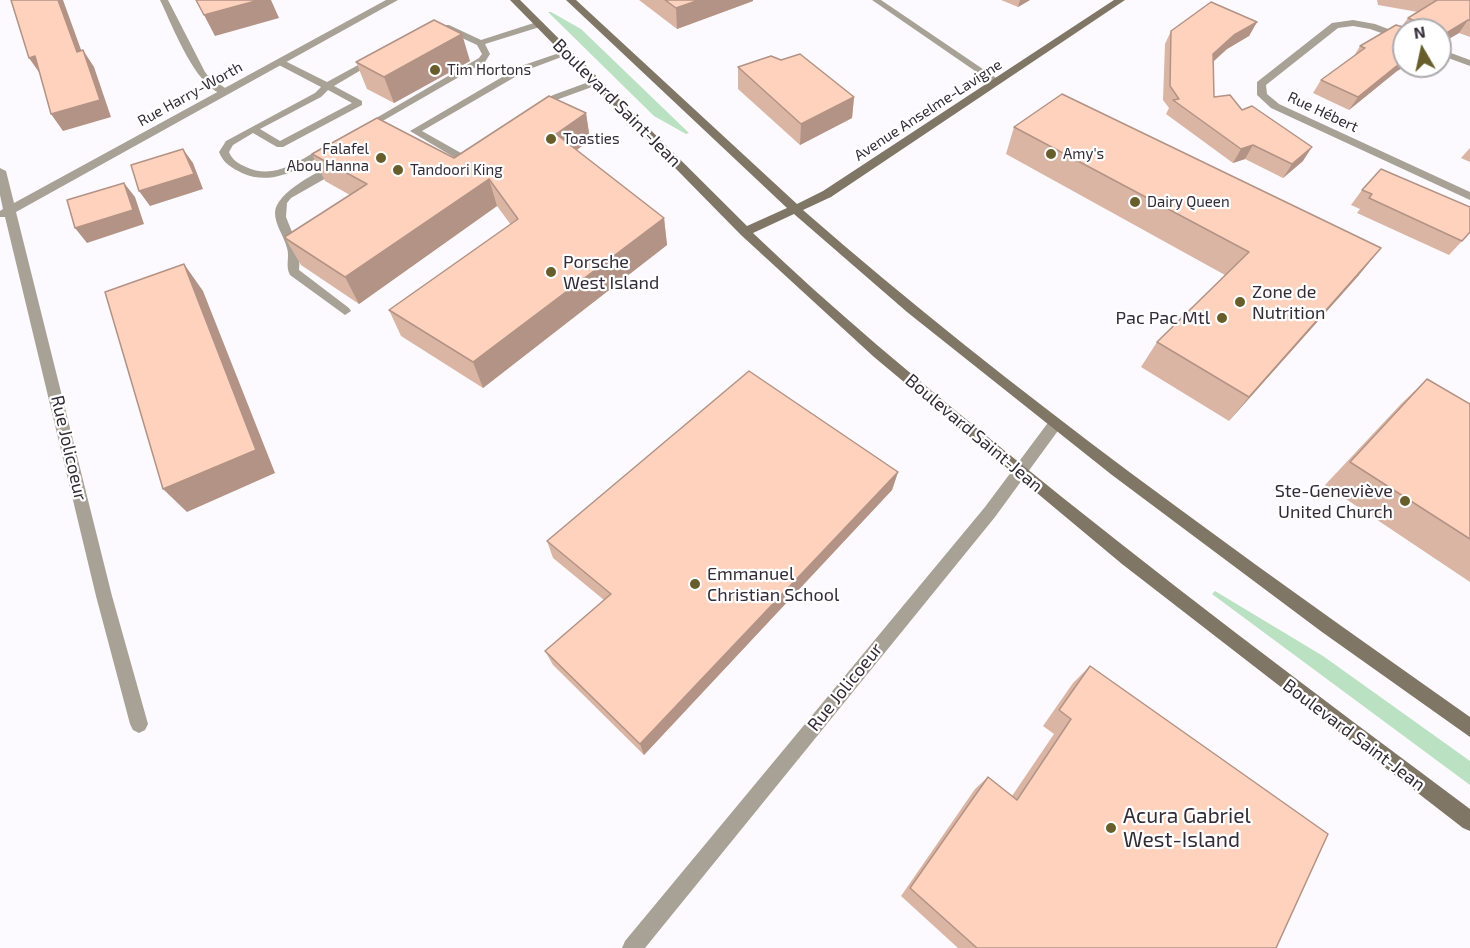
<!DOCTYPE html>
<html>
<head>
<meta charset="utf-8">
<style>
	body { margin:0 }
	#map { position:relative; width:1470px; height:948px; overflow:hidden; background:#fcf9ff; font-family:"Exo 2",sans-serif }
	canvas { display:block }
	.north { position:absolute; left:1392px; top:18px; width:60px; height:60px; box-sizing:border-box; background:#fff; border:2px solid #adabaf; border-radius:50%; rotate:351deg; font-size:16px; font-weight:700; line-height:24px; text-align:center; color:#332c37 }
	.north::after { content:''; display:block; margin:auto; width:21px; height:27px; background:#685e2b; clip-path:polygon(50% 0,100% 100%,50% 72%,0 100%) }
</style>
</head>
<body>
<div id="map">
<canvas width="1470" height="948"></canvas>
<div class="north">N</div>
</div>
<script>
const context = document.querySelector('canvas').getContext('2d');
context.lineJoin = 'round';
function fillPath(path, color) { context.fillStyle = color; context.fill(path, 'evenodd'); }
function trace(path, color, width, dash) { context.strokeStyle = color; context.lineWidth = width; context.lineCap = dash ? 'butt' : 'round'; context.setLineDash(dash || []); context.stroke(path); }
function write(font, color, halo, rows, align = 'center') {
  context.font = font + ' "Exo 2",sans-serif'; context.lineWidth = 4.5; context.setLineDash([]); context.textBaseline = 'middle'; context.strokeStyle = halo; context.fillStyle = color; for (const [text, x, y, turn = 0] of rows) {
    context.save(); context.translate(x, y); context.rotate((+turn || 0) * Math.PI / 180); context.textAlign = isNaN(turn) ? turn : align; if (halo) context.strokeText(text, 0, 0); context.fillText(text, 0, 0); context.restore();
  }
}
const green = new Path2D(`
	M548 12H551L581 29 689 133 686 134 654 116Z
	M1215 591 1323 656 1470 761V785L1212 594Z`);
const lane = new Path2D(`
	M160 0H168L205 72 209 77 228 90V94C199 97 171 22 160 0Z
	M872 0H881L1002 82 994 84Z
	M540 21 544 24 543 26 485 44 490 54 485 62 367 130 359 128 479 58 482 54 477 45 443 29V25H449L481 40Z
	M565 51 572 53 527 70 422 131 461 153 468 148H474V152L465 159H457L410 131 521 66Z
	M371 58 378 60 334 86 362 101V105L283 147H277L253 133 233 145 229 152C232 160 239 164 246 167 275 181 302 159 326 145H332V149C305 165 275 188 242 173 232 168 223 163 219 152L226 141 315 93 321 87 277 64V60H283L327 82ZM328 90 352 103 280 141 260 129 321 97Z
	M597 79 602 82 600 84 559 99 541 109 533 107 553 95Z
	M338 164 342 165V169L291 198 287 203 286 217 300 252 299 270 349 308 351 311 345 315 290 275C285 265 290 258 287 248 284 236 275 225 275 213 275 193 320 169 338 164Z`);
const street = new Path2D(`
	M386 0H398L16 212 112 596 148 724 145 730 139 733 133 730 130 724 96 596 5 217H0V211L3 209 0 195V168L6 171 14 203Z
	M1353 20 1375 24 1404 35V41L1370 29 1353 26 1338 28 1266 85 1267 94 1279 104 1470 192V200L1271 108 1257 95V82L1332 23Z
	M1440 49 1470 60V66L1440 55Z
	M1055 418 1060 420 1062 424 1060 428 995 517 645 948H622L625 941 985 507 1050 420Z`);
const secondary = new Path2D(`
	M510 0H520L747 226 787 208 566 0H576L797 204 823 191 1114 0H1125L831 197 803 210C1013 394 1242 556 1470 717V737L1322 632 1112 475 907 312 794 214 753 233C833 310 919 381 1005 451 1157 575 1313 692 1470 809V831L1463 828 1122 564 874 357 741 235Z`);
const wall = new Path2D(`
	M639 0H753V1L677 29Z
	M1001 0H1030L1018 7Z
	M1377 0H1470V37L1459 33 1440 44V30L1404 66H1406L1397 71 1349 110 1313 93 1321 80 1354 56 1360 46 1402 26 1408 18 1418 12 1378 5Z
	M1257 22 1249 36 1227 49 1213 62 1214 97 1242 110 1303 161 1283 178 1245 159 1233 163 1166 114 1169 108 1163 100 1165 44 1171 31Z
	M470 61 394 103 367 89 356 62Z
	M738 67 854 97 852 118 800 145 738 89Z
	M586 113 590 140 577 150 664 218 667 245 483 388 401 336 389 310 511 225 497 206 359 304 301 265 285 238 350 195 325 181 312 154 454 158Z
	M1014 127 1359 275 1229 421 1141 367 1157 342 1225 275 1006 154Z
	M1470 148V162L1461 158Z
	M1381 169 1462 241 1449 255 1357 213 1360 209 1351 205 1362 190Z
	M1427 379 1470 404V582L1325 485 1401 404Z
	M898 472 892 490 644 755 553 665 545 651 604 600 553 558 547 541Z
	M1090 666 1276 948H958L901 896 975 789 988 777 1012 796 1054 734 1043 726 1073 683Z`);
const shadedWall = new Path2D(`
	M58 0H63L88 69 77 52Z
	M259 0H271L279 18 215 36 204 15Z
	M699 0H753V1L677 29 676 8Z
	M1020 0H1030L1018 7Z
	M1468 20 1459 33 1440 44V37Z
	M1257 22 1249 36 1227 49 1206 68 1213 54 1234 35Z
	M462 34 470 61 394 103 384 77Z
	M83 50 94 67 111 117 63 131 51 114Z
	M35 56 41 75 29 58Z
	M1404 60V66H1406L1397 71 1349 110 1358 97Z
	M854 97 852 118 800 145 801 124Z
	M586 113 590 140 561 161 556 134Z
	M1253 145 1245 159 1233 163 1241 149Z
	M1312 147 1303 161 1283 178 1292 164Z
	M183 149 193 163 203 189 150 206 139 191Z
	M489 179 497 206 359 304 345 277Z
	M124 183 135 197 144 224 87 243 75 228Z
	M664 218 667 245 483 388 473 362Z
	M1381 248 1359 275 1229 421 1249 397Z
	M184 264 203 291 275 473 187 512 163 489Z
	M898 472 892 490 644 755 640 744Z`);
const building = new Path2D(`
	M11 0H58L77 52 83 50 100 100 51 114 35 56 29 58Z
	M196 0H259L204 15Z
	M665 0H699L676 8Z
	M1435 0H1470V20H1468L1440 37V30H1404V60L1358 97 1321 80 1365 48 1360 46 1396 25 1414 30 1415 21 1408 18 1437 0Z
	M1211 2 1257 22 1234 35 1213 54 1214 97 1230 95 1242 110 1252 106 1312 147 1292 164 1253 145 1241 149 1173 100 1179 99 1170 86 1171 31Z
	M434 20 462 34 384 77 356 62Z
	M800 54 854 97 801 124 738 67 771 56 781 60Z
	M1062 94 1381 248 1249 397 1157 342 1249 252 1014 127Z
	M549 96 586 113 556 134 664 218 473 362 389 310 518 219 489 179 345 277 285 238 286 236 367 184 312 154 377 118 454 158Z
	M183 149 194 174 139 191 131 165Z
	M1381 169 1470 207V232L1462 241 1369 198 1372 194 1362 190Z
	M124 183 133 210 75 228 67 200Z
	M184 264 256 450 163 489 105 292Z
	M749 371 898 472 640 744 545 651 611 594 547 541Z
	M1427 379 1470 404V539L1350 462Z
	M1090 666 1328 834 1276 948H977L910 888 988 777 1017 800 1071 719 1059 710Z`);
const markers = [
	[435,70,6,"#685e2b"],
	[551,139,6,"#685e2b"],
	[1051,154,6,"#685e2b"],
	[381,158,6,"#685e2b"],
	[398,170,6,"#685e2b"],
	[1135,202,6,"#685e2b"],
	[551,272,6,"#685e2b"],
	[1240,302,6,"#685e2b"],
	[1222,318,6,"#685e2b"],
	[1405,501,6,"#685e2b"],
	[695,584,6,"#685e2b"],
	[1111,828,6,"#685e2b"]
];
const farPoinames = [
	["Tim Hortons",447,70],
	["Toasties",563,139],
	["Falafel",369,149,"right"],
	["Abou Hanna",369,166,"right"],
	["Amy's",1063,154],
	["Tandoori King",410,170],
	["Dairy Queen",1147,202]
];
const farStreetnames = [
	["Rue Harry-Worth",190,94,-29],
	["Avenue Anselme-Lavigne",928,110,-33],
	["Rue Hébert",1323,112,25]
];
const streetNames = [
	["Boulevard Saint-Jean",617,103,45],
	["Boulevard Saint-Jean",974,433,40],
	["Rue Jolicoeur",69,448,77],
	["Rue Jolicoeur",845,687,-51],
	["Boulevard Saint-Jean",1354,735,37]
];
const poiNames = [
	["Porsche",563,262],
	["West Island",563,283],
	["Zone de",1252,292],
	["Nutrition",1252,313],
	["Pac Pac Mtl",1210,318,"right"],
	["Ste-Geneviève",1393,491,"right"],
	["United Church",1393,512,"right"],
	["Emmanuel",707,574],
	["Christian School",707,595]
];
const nearPoinames = [
	["Acura Gabriel",1123,816],
	["West-Island",1123,840]
];
fillPath(green, '#bae1c1');
fillPath(lane, '#a8a195');
fillPath(street, '#a8a195');
fillPath(secondary, '#807665');
fillPath(wall, '#dbb5a3');
fillPath(shadedWall, '#b29385');
fillPath(building, '#ffd2be');
trace(building, '#b29385', 1.5);
for (const [x, y, r, color] of markers) { const dot = new Path2D(); dot.arc(x, y, r, 0, 2 * Math.PI); context.fillStyle = color; context.fill(dot); trace(dot, '#fff', 2); }
write('15px', '#332c37', '#fff', farPoinames, 'left');
write('15px', '#332c37', '#fff', farStreetnames);
write('18px', '#332c37', '#fff', streetNames);
write('18px', '#332c37', '#fff', poiNames, 'left');
write('21px', '#332c37', '#fff', nearPoinames, 'left');
</script>
</body>
</html>
